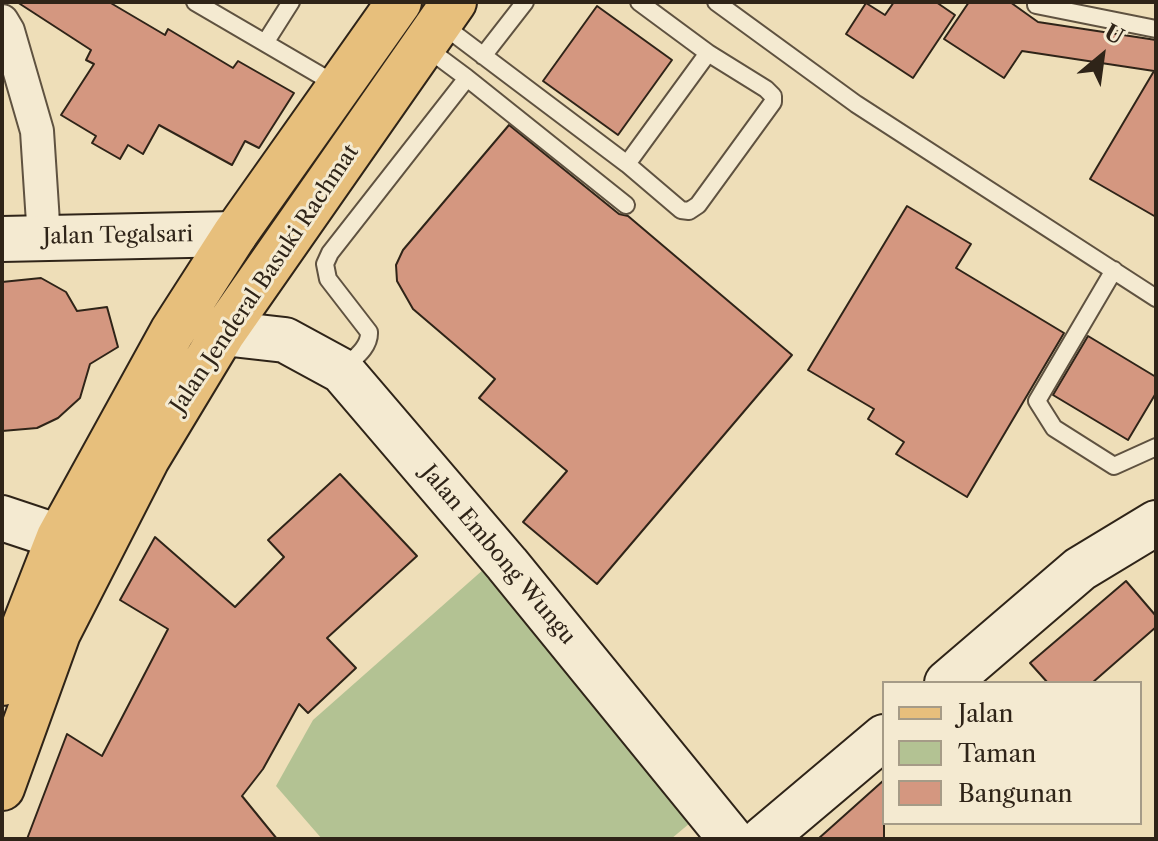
<!DOCTYPE html>
<html>
<head>
<meta charset="utf-8">
<style>
	body { margin:0 }
	#map { position:relative; width:1158px; height:841px; overflow:hidden; background:#eedeb8; font-family:"Libre Caslon Text",serif }
	canvas { display:block }
	.frame { position:absolute; inset:0; border:4px solid #2f2418; pointer-events:none }
	.legend { position:absolute; left:882px; top:681px; width:260px; height:144px; box-sizing:border-box; background:#f4ead1; border:2px solid #a59b87; margin:0; padding:10px 14px; list-style:none; font-size:24px; color:#2f2418 }
	.legend li { display:flex; align-items:center; gap:16px; height:40px }
	.legend b { width:40px; border:2px solid #a59b87 }
	.north { position:absolute; left:1062px; top:16px; width:80px; height:80px; -webkit-text-stroke:6px #f4ead1; paint-order:stroke; rotate:29deg; font-size:22px; font-weight:700; line-height:32px; text-align:center; color:#2f2418 }
	.north::after { content:''; display:block; margin:auto; width:28px; height:36px; background:#2f2418; clip-path:polygon(50% 0,100% 100%,50% 72%,0 100%) }
</style>
</head>
<body>
<div id="map">
<canvas width="1158" height="841"></canvas>
<div class="frame"></div>
<ul class="legend">
<li><b style="height:10px;background:#e7bf7c"></b>Jalan</li>
<li><b style="height:22px;background:#b3c293"></b>Taman</li>
<li><b style="height:22px;background:#d49780"></b>Bangunan</li>
</ul>
<div class="north">U</div>
</div>
<script>
const context = document.querySelector('canvas').getContext('2d');
context.lineJoin = 'round';
function fillPath(path, color) { context.fillStyle = color; context.fill(path, 'evenodd'); }
function trace(path, color, width, dash) { context.strokeStyle = color; context.lineWidth = width; context.lineCap = dash ? 'butt' : 'round'; context.setLineDash(dash || []); context.stroke(path); }
function write(font, color, halo, rows, align = 'center') {
  context.font = font + ' "Libre Caslon Text",serif'; context.lineWidth = 6; context.setLineDash([]); context.textBaseline = 'middle'; context.strokeStyle = halo; context.fillStyle = color; for (const [text, x, y, turn = 0] of rows) {
    context.save(); context.translate(x, y); context.rotate((+turn || 0) * Math.PI / 180); context.textAlign = isNaN(turn) ? turn : align; if (halo) context.strokeText(text, 0, 0); context.fillText(text, 0, 0); context.restore();
  }
}
const green = new Path2D(`
	M484 569 696 818 671 839H322L276 786 313 720Z`);
const building = new Path2D(`
	M17 2H109L165 35 168 29 233 68 238 61 294 93 259 148 245 141 232 165 159 125 143 154 128 145 120 159 92 143 96 136 61 115 94 64 86 60 91 50Z
	M894 2H936L955 15 913 78 846 34 866 3 885 15Z
	M969 2H1010L1038 22 1156 40V217L1090 179 1154 71 1022 51 1004 78 944 39Z
	M597 6 672 60 618 135 543 81Z
	M509 125 619 214 628 216 792 355 597 584 523 522 567 471 479 398 495 379 413 309 397 281 396 265 403 250Z
	M907 206 971 244 956 268 1064 333 967 497 896 454 904 442 868 419 874 409 808 370Z
	M41 278 66 292 77 311 107 307 118 347 90 364 80 398 58 418 37 428 2 431V282Z
	M1088 336 1156 377V393L1128 440 1053 395Z
	M340 474 417 556 327 638 356 668 308 713 299 704 263 769 242 796 277 839H27L67 734 102 756 168 629 120 600 155 537 235 607 284 557 268 540Z
	M1126 581 1156 616V627L1092 683H1048L1030 663Z
	M884 780V839H818Z`);
const lane = new Path2D(`
	M195 2 337 85
	M716 2 856 104 1156 298
	M1036 5 1156 29
	M440 23 627 164 708 53 639 2
	M265 43 291 2
	M483 56 525 2
	M467 78 626 205
	M627 164 681 210 689 211 698 205 773 102V96L766 89 708 53
	M1114 270 1037 401 1054 428 1114 466 1156 447
	M343 369C353 359 370 348 369 332L328 279 325 264 330 253 467 78 424 46`);
const street = new Path2D(`
	M2 21 8 31 37 131 44 238`);
const secondary = new Path2D(`
	M2 239 235 234
	M223 333 285 340 342 371 507 564 731 839
	M2 518 59 537
	M947 683 1080 569 1156 523
	M763 839 884 737`);
const primary = new Path2D(`
	M2 683 59 537 172 332 235 234 399 2
	M2 788 58 633 147 459 223 333 454 2`);
const streetNames = [
	["Jalan Tegalsari",118,236,-1],
	["Jalan Jenderal Basuki Rachmat",265,279,-56],
	["Jalan Embong Wungu",498,555,50]
];
fillPath(green, '#b3c293');
fillPath(building, '#d49780');
trace(building, '#2f2418', 2);
trace(lane, '#5f5240', 20);
trace(street, '#5f5240', 36);
trace(secondary, '#2f2418', 48);
trace(primary, '#2f2418', 48);
trace(lane, '#f4ead1', 16);
trace(street, '#f4ead1', 32);
trace(secondary, '#f4ead1', 44);
trace(primary, '#e7bf7c', 44);
write('22px', '#2f2418', '#f4ead1', streetNames);
</script>
</body>
</html>
